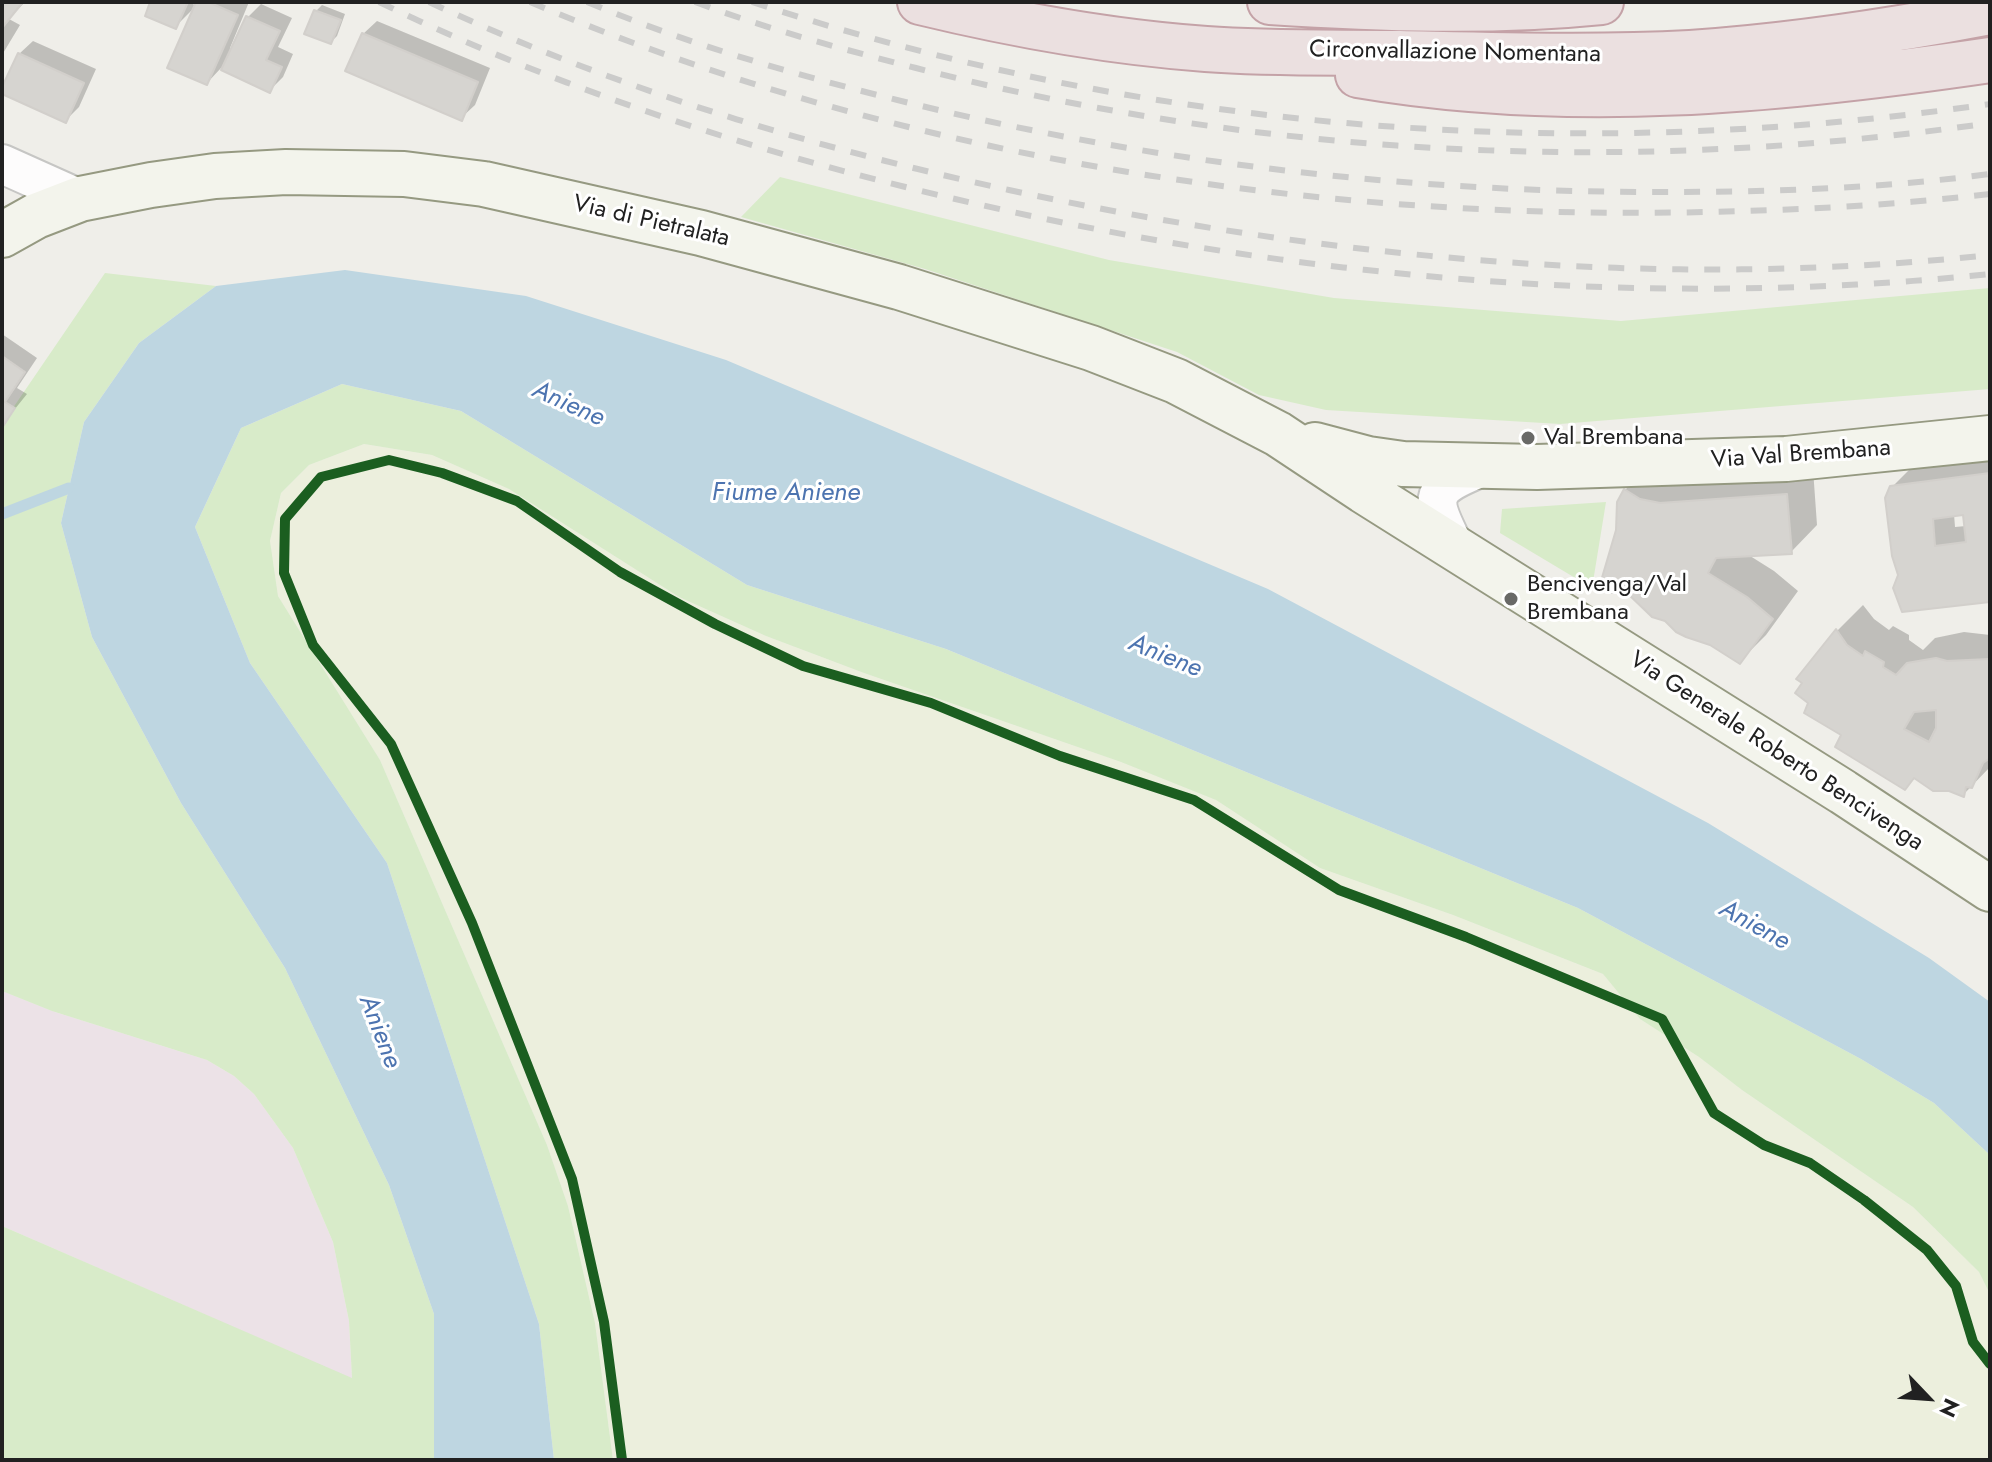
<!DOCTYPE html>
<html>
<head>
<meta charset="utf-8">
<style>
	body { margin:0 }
	#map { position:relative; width:1992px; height:1462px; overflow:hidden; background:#efeee9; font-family:Jost,sans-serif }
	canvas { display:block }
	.frame { position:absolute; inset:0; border:4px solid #212121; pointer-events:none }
	.north { position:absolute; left:1888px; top:1358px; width:80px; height:80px; -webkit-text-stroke:6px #fff; paint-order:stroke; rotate:115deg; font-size:22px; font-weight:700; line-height:32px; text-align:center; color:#212121 }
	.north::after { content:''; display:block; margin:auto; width:28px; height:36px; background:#212121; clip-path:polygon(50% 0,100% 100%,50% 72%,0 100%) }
</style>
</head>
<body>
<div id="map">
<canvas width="1992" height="1462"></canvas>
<div class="frame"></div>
<div class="north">N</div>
</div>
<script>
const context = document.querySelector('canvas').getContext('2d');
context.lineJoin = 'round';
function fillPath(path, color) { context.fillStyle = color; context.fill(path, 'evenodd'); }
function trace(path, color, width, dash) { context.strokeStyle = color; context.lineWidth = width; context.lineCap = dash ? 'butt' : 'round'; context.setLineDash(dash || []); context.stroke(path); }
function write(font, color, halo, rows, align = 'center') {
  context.font = font + ' Jost,sans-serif'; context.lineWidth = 6; context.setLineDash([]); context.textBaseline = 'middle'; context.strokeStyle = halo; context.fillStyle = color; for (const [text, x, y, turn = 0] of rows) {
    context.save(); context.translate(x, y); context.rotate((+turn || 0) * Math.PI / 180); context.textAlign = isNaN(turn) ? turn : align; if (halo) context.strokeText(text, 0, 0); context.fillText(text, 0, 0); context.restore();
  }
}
const industrial = new Path2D(`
	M2 991 52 1011 207 1060 234 1076 254 1094 293 1148 333 1242 349 1321 352 1379 2 1226Z`);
const farmland = new Path2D(`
	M364 444 432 455 509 489 679 597 766 636 864 673 1121 762 1216 800 1320 868 1453 915 1603 974 1640 1019 1699 1057 1742 1090 1913 1207 1979 1272 1990 1294V1460H613L595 1323 568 1206 547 1145 380 760 278 596 270 541 281 493 309 465Z`);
const grass = new Path2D(`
	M780 177 1109 260 1334 298 1621 321 1990 288V389L1560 424 1326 410 1259 395 1177 352 925 269 741 217Z
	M105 273 216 286 139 343 84 422 61 523 92 637 181 803 285 968 389 1185 434 1314V1460H2V1226L352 1378 349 1321 333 1242 293 1148 254 1094 234 1076 207 1060 52 1011 2 991V424Z
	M342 384 461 411 747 585 946 649 1578 908 1861 1059 1934 1103 1990 1155V1294L1979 1272 1913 1207 1742 1090 1699 1057 1640 1019 1603 974 1453 915 1320 868 1216 800 1121 762 864 673 766 636 679 597 509 489 432 455 364 444 309 465 281 493 270 541 278 596 380 760 547 1145 568 1206 595 1323 613 1460H554L539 1324 387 863 250 663 195 527 241 428Z
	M1606 502 1592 588 1500 533 1502 509Z`);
const water = new Path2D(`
	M345 270 526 296 726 360 1268 589 1708 823 1929 958 1990 1002V1155L1934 1103 1861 1059 1578 908 946 649 747 585 461 411 342 384 241 428 195 527 250 663 387 863 539 1324 554 1460H434V1314L389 1185 285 968 181 803 92 637 61 523 84 422 139 343 216 286Z`);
const shadow = new Path2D(`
	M2 2H25L9 19 20 25 2 55Z
	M153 2H194L193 5 196 2H249L230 48 233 49 248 17 261 4 292 18 278 47 293 54 283 77 269 91 221 68 207 83 195 7 176 26Z
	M322 5 345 14 337 36 331 42 316 11Z
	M377 21 490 68 475 105 461 118 363 34Z
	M33 41 96 69 79 107 66 120 19 54Z
	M2 334 37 358 17 388 27 394 2 425Z
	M1990 456V600L1900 575 1892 487 1912 467ZM1965 513 1966 526 1955 527 1954 514Z
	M1652 464 1813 469 1817 525 1791 552 1747 554 1774 571 1798 591 1766 635 1739 662 1618 530 1625 490Z
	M1863 605 1874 619 1889 630 1893 626 1909 635V640L1923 650 1935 638 1964 632 1990 635V767L1963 795 1916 777 1905 788 1844 734 1837 631Z`);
const stream = new Path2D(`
	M2 514 69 488`);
const building = new Path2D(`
	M2 2H23L2 28Z
	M150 2H188L176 29 145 16Z
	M196 2H208L238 15 207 85 167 68Z
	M314 10 341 20 331 44 304 34Z
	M246 16 280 31 266 60 282 67 270 93 221 70Z
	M362 33 478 82 462 121 345 71Z
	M18 53 84 83 66 123 2 94V87Z
	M2 356 25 372 5 402 15 408 2 428Z
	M1990 473V602L1902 612 1893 588 1898 575 1892 556 1885 498 1890 486ZM1963 515 1966 542 1935 546 1933 519Z
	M1624 489 1640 499 1660 503 1787 494 1792 554 1716 558 1708 573 1747 597 1773 619 1740 664 1710 645 1686 637 1676 632 1665 621 1652 617 1626 592 1612 593 1602 588 1601 581 1616 530 1617 502Z
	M1836 629 1847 645 1863 656 1865 651 1884 662 1883 667 1896 675 1907 663 1936 658 1947 661 1990 659V758L1983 763 1972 788 1966 787 1964 797 1949 791H1933L1914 778 1905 790 1835 747 1841 735 1804 713 1808 703 1795 693 1802 683 1796 679ZM1936 710V728L1929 742 1904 729 1914 712Z`);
const street = new Path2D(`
	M2 164 80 199
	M1455 548C1428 495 1428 489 1485 466`);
const secondary = new Path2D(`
	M2 235 36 216 80 199 151 185 215 176 286 172 404 174 484 184 701 233 899 287 1091 348 1176 381 1278 434 1364 491 1843 792 1990 889
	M1315 445 1368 459 1403 464 1537 467 1786 459 1990 438`);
const highway = new Path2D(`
	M920 2C1015 25 1110 42 1206 49 1271 54 1336 52 1400 53 1497 55 1594 58 1690 53 1791 46 1891 31 1990 12
	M1270 2C1380 9 1491 13 1601 2
	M1358 75C1570 111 1778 91 1990 60`);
const rail = new Path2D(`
	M379 2C561 90 755 152 951 198 1290 278 1643 310 1990 274
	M429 2C613 88 811 147 1009 190 1330 259 1662 290 1990 255
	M530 2C896 157 1311 221 1707 212 1801 210 1896 205 1990 194
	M587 2C697 48 814 80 930 108 1172 165 1419 193 1668 192 1775 192 1884 188 1990 174
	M695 2C767 29 842 49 916 68 1267 158 1632 175 1990 123
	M752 2C1151 133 1575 164 1990 104`);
const cycleway = new Path2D(`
	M622 1460 604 1322 572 1179 472 923 391 744 313 645 284 573 285 519 321 477 389 460 442 473 517 501 620 572 715 624 803 666 931 703 1060 756 1194 800 1339 890 1466 937 1662 1019 1714 1113 1764 1145 1810 1163 1864 1200 1927 1250 1956 1286 1973 1342 1990 1364`);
const markers = [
	[1528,438,8,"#696967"],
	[1511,599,8,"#696967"]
];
const streetNames = [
	["Circonvallazione Nomentana",1455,53,1],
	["Via di Pietralata",651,222,13],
	["Via Val Brembana",1801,455,-4],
	["Via Generale Roberto Bencivenga",1776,752,33]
];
const poiNames = [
	["Val Brembana",1544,438],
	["Bencivenga/Val",1527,585],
	["Brembana",1527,613]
];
const waterNames = [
	["Aniene",568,405,24],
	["Fiume Aniene",786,494],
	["Aniene",1165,657,22],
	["Aniene",1754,926,29],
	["Aniene",379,1032,69]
];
fillPath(industrial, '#ece2e7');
fillPath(farmland, '#ecefdd');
fillPath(grass, '#d8ebc9');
fillPath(water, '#bed6e1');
fillPath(shadow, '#0003');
trace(stream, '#bed6e1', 11);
fillPath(building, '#d6d4d0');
trace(building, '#d2cfcb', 2);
trace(street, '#c6c6c4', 42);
trace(secondary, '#959981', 48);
trace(highway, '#c4a2a7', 48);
trace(street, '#fdfcfc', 38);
trace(secondary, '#f3f4ec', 44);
trace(highway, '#ebe0e0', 44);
trace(rail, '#cbcbca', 6, [16, 16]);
trace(cycleway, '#1b5e20', 10);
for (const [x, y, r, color] of markers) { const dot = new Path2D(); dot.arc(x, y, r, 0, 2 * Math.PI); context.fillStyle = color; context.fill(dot); trace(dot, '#fff', 3); }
write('24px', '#212121', '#fff', streetNames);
write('24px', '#212121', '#fff', poiNames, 'left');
write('italic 26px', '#4d74b0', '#fff', waterNames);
</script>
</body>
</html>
